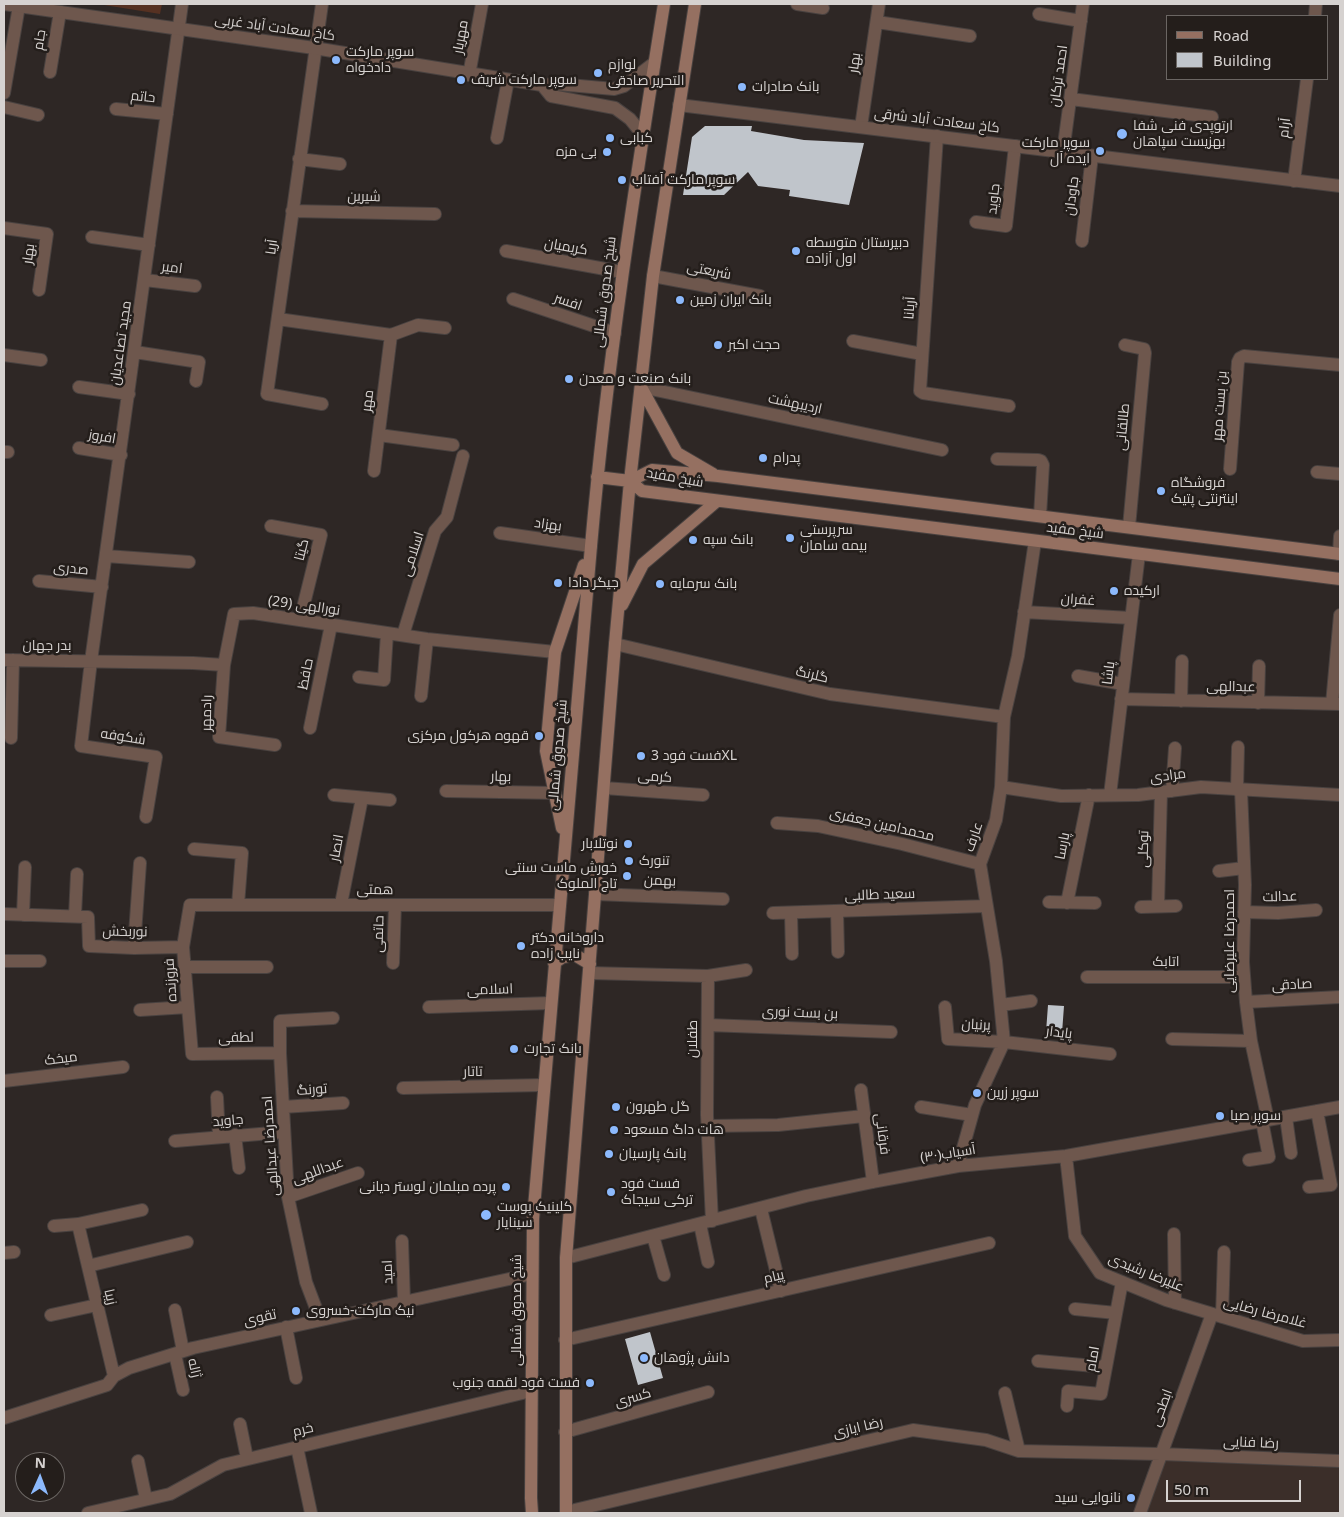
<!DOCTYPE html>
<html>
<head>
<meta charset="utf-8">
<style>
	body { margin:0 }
	#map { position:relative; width:1344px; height:1517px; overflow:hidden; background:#2e2725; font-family:"Noto Sans",sans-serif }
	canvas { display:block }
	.frame { position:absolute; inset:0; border:5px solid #d6d2d0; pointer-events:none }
	.legend { position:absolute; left:1166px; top:15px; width:162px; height:65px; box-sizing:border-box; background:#241e1b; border:1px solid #6b6663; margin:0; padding:6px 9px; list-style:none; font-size:15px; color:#d6d2d0 }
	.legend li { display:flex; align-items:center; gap:10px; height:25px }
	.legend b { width:25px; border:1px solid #6b6663 }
	.north { position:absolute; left:15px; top:1452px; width:50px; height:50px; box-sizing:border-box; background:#241e1b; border:1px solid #6b6663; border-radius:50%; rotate:2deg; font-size:14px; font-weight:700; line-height:20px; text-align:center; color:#d6d2d0 }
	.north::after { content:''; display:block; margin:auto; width:18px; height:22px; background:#8cb9fc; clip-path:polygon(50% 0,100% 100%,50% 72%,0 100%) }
	.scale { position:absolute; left:1166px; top:1480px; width:135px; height:22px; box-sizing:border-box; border:2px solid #d6d2d0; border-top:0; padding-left:6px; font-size:15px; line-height:18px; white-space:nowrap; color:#d6d2d0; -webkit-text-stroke:4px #241e1b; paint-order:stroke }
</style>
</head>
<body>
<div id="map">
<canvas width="1344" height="1517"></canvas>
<div class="frame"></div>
<ul class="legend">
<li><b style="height:6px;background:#957061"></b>Road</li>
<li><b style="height:14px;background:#c0c5cb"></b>Building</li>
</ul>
<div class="north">N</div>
<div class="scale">50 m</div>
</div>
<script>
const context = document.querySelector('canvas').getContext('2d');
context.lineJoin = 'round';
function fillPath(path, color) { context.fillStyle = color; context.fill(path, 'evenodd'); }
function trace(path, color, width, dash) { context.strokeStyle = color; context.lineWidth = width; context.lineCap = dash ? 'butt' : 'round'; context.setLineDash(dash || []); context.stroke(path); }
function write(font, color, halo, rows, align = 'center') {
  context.font = font + ' "Noto Sans",Cairo,sans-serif'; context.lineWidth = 5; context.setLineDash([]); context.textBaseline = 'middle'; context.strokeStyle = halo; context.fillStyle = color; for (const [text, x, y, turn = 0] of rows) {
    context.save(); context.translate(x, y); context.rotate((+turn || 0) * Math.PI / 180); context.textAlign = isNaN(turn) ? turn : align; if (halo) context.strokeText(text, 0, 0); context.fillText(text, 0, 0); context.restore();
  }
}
const built = new Path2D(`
	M1161 1454 1340 1461V1513H1140Z`);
const green = new Path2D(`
	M98 4H162L160 14Z`);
const building = new Path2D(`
	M705 126H752L751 131 804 140 864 143 849 205 789 196 790 190 758 186 748 172 724 195H683L692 137Z
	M1048 1005 1064 1006 1062 1033 1046 1032Z
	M650 1332 663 1378 638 1385 625 1339Z`);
const minor = new Path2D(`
	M322 4 267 394 322 404
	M797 4 823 8
	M1039 14 1081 21
	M1315 16 1316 4
	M877 22 970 36
	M50 72 60 12
	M469 75 482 4
	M4 93 19 6
	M1071 99 1212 117
	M4 107 38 115
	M116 109 167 114
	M861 127 879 4
	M937 136 920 391 923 393 1009 406
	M497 138 508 80
	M1063 152 1083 4
	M299 159 340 164
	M1294 181 1307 79
	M292 211 435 214
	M976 222 1006 226 1015 146
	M4 228 47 234 39 290
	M92 237 149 245
	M1082 241 1092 156
	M506 251 622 272
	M653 276 760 296
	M145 280 195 286
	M513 299 615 333
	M278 319 391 335 418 325 445 328
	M853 341 922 354
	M1125 345 1144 349 1145 353 1129 527
	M135 352 199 362 196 381
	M4 355 41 360
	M79 387 129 394
	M641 387 942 450
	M379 435 453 445
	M79 448 121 455
	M4 452H8
	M997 459 1038 460 1041 461 1043 465 1040 516
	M1230 469 1238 362 1240 358 1244 356 1340 365
	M374 471 391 335
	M1317 472 1340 474
	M271 526 321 535 300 620
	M500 533 591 546
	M1339 554 1340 536
	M106 556 189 562
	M39 581 102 587
	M1024 612 1131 618
	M403 635 435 531 447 517 463 456
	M615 644 830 694 1004 717
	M4 660 193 663 224 665 234 614 253 613 427 639 555 652
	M224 665 219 737 275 745
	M1078 676 1123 684
	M359 677 384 680 387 633
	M421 696 427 639
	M1121 699 1340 704
	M1181 701 1182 661
	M1258 703 1259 666
	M1332 704 1340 615
	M310 728 331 625
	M11 738 13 660
	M1001 787 1061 796 1138 795 1201 787 1340 795
	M604 788 703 795
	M1237 790 1238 747
	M1241 790 1245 885 1243 962 1246 1002 1251 1041 1268 1120
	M446 791 555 793
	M1172 791 1175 748
	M334 795 390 800
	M1110 795 1139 554
	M146 817 156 757 81 746 91 661 182 4
	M777 823 818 826 902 844 980 864
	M194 849 242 853 238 905
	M1219 871 1244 868
	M595 894 723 899
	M1049 902 1095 903
	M1067 903 1089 795
	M341 904 362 798
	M1158 906 1161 792
	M1141 907 1176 906
	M837 911 838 952
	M1244 912 1278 913 1316 910
	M773 913 987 906
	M791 913 792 954
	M4 914 88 917 89 946 134 948 183 947
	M23 915 25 867
	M75 916 77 874
	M134 948 140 863
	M4 961H40
	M393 963 395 905
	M185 967H267
	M589 973 708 976 707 1115 712 1221
	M708 976 746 970
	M1087 977H1244
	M1246 1002 1340 997
	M1001 1005 1031 1001
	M429 1007 551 1003
	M945 1007 948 1039 1004 1042 1110 1054
	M140 1010 188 1007
	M708 1025 891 1032
	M1172 1039 1251 1041
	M280 1053 192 1054 183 947 190 905H560
	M4 1081 123 1067
	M403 1088 544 1085
	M861 1090 873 1182
	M217 1097 219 1137
	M283 1107 343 1103
	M921 1107 972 1115
	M1286 1117 1291 1153
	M708 1126 778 1125 864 1116
	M235 1135 239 1168
	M175 1141 284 1132
	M1066 1156 1075 1236 1100 1273 1166 1300 1303 1341 1340 1340
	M1249 1160 1269 1157 1262 1121
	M958 1166 975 1105 1004 1042 996 961 980 864 996 820 1001 787 1004 717 1018 656 1035 541
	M1309 1187 1331 1185 1317 1111
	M288 1197 358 1173
	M761 1209 781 1291
	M78 1224 114 1376
	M700 1224 708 1262
	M54 1226 78 1224 142 1210
	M1174 1234 1175 1303
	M653 1236 664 1275
	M402 1241 404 1301
	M4 1253 14 1252
	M566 1258 806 1196 873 1182 958 1166 1066 1156 1340 1107
	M88 1266 187 1242
	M1075 1309 1116 1313
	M175 1310 183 1351
	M51 1315 97 1305
	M1222 1317 1224 1252
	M320 1319 306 1282 288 1197 280 1053V1021L333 1018
	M286 1327 296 1378
	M565 1340 989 1243
	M175 1354 183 1390
	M1038 1361 1106 1367
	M1005 1393 1019 1451
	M1067 1406 1068 1391 1101 1394 1122 1282
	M4 1418 107 1385 114 1376 129 1368 193 1348 532 1274
	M240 1424 247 1458
	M565 1432 708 1392
	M297 1447 311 1513
	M138 1461 146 1499
	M566 1512 913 1430 986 1440 1019 1451 1161 1454 1340 1461
	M88 1513 170 1494 223 1465 531 1391
	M1140 1513 1212 1314`);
const tertiary = new Path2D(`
	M4 4 314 48 542 85 557 84 614 89 624 86 654 63
	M542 85 551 96 615 108 630 119 643 135
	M679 105 1340 186`);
const secondary = new Path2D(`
	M641 387 677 453 713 474
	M597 477 630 481
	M630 481 642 491 1340 579
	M630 481 652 470 718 476 1340 554
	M622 605 643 564 717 501
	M562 828 546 751 555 652 584 565
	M554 963 563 957 575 955 590 964
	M532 1513 531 1498 533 1219 591 546C607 364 635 184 664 4
	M566 1513V1258L615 644 630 481 653 276 695 4`);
const markers = [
	[336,60,5,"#8cb9fc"],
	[598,73,5,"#8cb9fc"],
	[461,80,5,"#8cb9fc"],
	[742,87,5,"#8cb9fc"],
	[1122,134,6,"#8cb9fc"],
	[610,138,5,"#8cb9fc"],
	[1100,151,5,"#8cb9fc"],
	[607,152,5,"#8cb9fc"],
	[622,180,5,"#8cb9fc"],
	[796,251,5,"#8cb9fc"],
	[680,300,5,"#8cb9fc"],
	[718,345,5,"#8cb9fc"],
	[569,379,5,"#8cb9fc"],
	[763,458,5,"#8cb9fc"],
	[1161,491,5,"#8cb9fc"],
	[790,538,5,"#8cb9fc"],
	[693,540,5,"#8cb9fc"],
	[558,583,5,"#8cb9fc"],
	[660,584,5,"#8cb9fc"],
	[1114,591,5,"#8cb9fc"],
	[539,736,5,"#8cb9fc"],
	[641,756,5,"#8cb9fc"],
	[628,844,5,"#8cb9fc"],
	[629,861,5,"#8cb9fc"],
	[627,876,5,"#8cb9fc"],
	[521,946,5,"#8cb9fc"],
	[514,1049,5,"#8cb9fc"],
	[977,1093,5,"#8cb9fc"],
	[616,1107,5,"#8cb9fc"],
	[1220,1116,5,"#8cb9fc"],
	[614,1130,5,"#8cb9fc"],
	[609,1154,5,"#8cb9fc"],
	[506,1187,5,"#8cb9fc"],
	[611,1192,5,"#8cb9fc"],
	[486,1215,6,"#8cb9fc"],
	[296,1311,5,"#8cb9fc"],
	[644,1358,5,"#8cb9fc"],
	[590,1383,5,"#8cb9fc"],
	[1131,1498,5,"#8cb9fc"]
];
const streetNames = [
	["کاخ سعادت آباد غربی",275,28,8],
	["مهریار",461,37,-80],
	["جام",40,40,-81],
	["بهار",855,63,-82],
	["احمد ترکان",1059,76,-82],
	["حاتم",143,97,6],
	["کاخ سعادت آباد شرقی",937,121,7],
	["آرام",1285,128,-83],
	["جاودان",1072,196,-83],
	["شیرین",364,197,1],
	["جاوید",994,199,-84],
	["آریا",272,247,-82],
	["کریمیان",566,247,10],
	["بهار",29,254,-82],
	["امیر",172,268,7],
	["شریعتی",709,271,11],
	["شیخ صدوق شمالی",605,292,-83],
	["افسر",568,302,19],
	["آریانا",910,308,-86],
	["مجید تصاعدیان",121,343,-82],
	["مهر",368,401,-83],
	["اردیبهشت",795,404,12],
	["بن بست مهر",1220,406,-86],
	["طالقانی",1123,427,-85],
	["افروز",102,437,10],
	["شیخ مفید",675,478,10],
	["بهزاد",548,525,8],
	["شیخ مفید",1075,531,7],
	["گیتا",302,550,-76],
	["اسلامی",413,554,-72],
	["صدری",71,569,5],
	["غفران",1078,600,4],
	["نورالهی (29)",304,606,8],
	["بدر جهان",47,646],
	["پاشا",1109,673,-83],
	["حافظ",306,674,-79],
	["گلرنگ",812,675,13],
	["عبدالهی",1231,687,1],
	["رادمهر",207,713,-89],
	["شکوفه",123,737,9],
	["شیخ صدوق شمالی",558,755,-85],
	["مرادی",1168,776,-7],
	["بهار",501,777,1],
	["کرمی",655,777,4],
	["محمدامین جعفری",882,825,13],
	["عارف",974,837,-71],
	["پارسا",1063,846,-79],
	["انصار",337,848,-79],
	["توکلی",1144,849,-89],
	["بهمن",660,881,2],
	["همتی",375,890,1],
	["سعید طالبی",880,895,-2],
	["عدالت",1280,897,-2],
	["نوربخش",125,932,1],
	["حاتمی",379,934,-88],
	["احمدرضا علیرضایی",1230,941,-90],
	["اتابک",1166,962],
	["فروزنده",171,980,-94],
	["صادقی",1292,985,-3],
	["اسلامی",490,990,-2],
	["بن بست نوری",800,1013,2],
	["پرنیان",976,1025,3],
	["پایدار",1059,1033,7],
	["لطفی",236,1038,-1],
	["طفلان",693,1039,-90],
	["میخک",61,1059,-7],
	["تاتار",473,1072,-1],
	["تورنگ",312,1090,-4],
	["جاوید",228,1121,-5],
	["فرقانی",882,1134,82],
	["احمدرضا عبدالهی",271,1146,-94],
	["آسیاب(۳۰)",948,1154,-9],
	["عبداللهی",318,1171,-20],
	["امید",388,1272,-92],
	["علیرضا رشیدی",1146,1273,22],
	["پیام",774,1277,-13],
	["زیبا",110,1297,77],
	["شیخ صدوق شمالی",517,1310,-90],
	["غلامرضا رضایی",1265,1313,15],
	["تقوی",260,1318,-13],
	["امام",1093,1359,-80],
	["ژاله",194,1368,77],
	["کسری",633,1398,-16],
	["ابطحی",1162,1408,-70],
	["رضا ایازی",858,1428,-13],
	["خرم",303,1430,-13],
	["رضا فنایی",1251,1443,2]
];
const poiNames = [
	["سوپر مارکت",346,52],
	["دادخواه",346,68],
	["لوازم",608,65],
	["التحریر صادقی",608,81],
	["سوپر مارکت شریف",471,80],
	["بانک صادرات",752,87],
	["ارتوپدی فنی شفا",1133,126],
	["بهزیست سپاهان",1133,142],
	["کبابی",620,138],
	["سوپر مارکت",1090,143,"right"],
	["ایده آل",1090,159,"right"],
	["بی مزه",597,152,"right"],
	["سوپر مارکت آفتاب",632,180],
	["دبیرستان متوسطه",806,243],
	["اول آزاده",806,259],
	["بانک ایران زمین",690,300],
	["حجت اکبر",728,345],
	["بانک صنعت و معدن",579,379],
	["پدرام",773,458],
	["فروشگاه",1171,483],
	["اینترنتی پتیک",1171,499],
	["سرپرستی",800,530],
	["بیمه سامان",800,546],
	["بانک سپه",703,540],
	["جیگر دادا",568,583],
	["بانک سرمایه",670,584],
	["ارکیده",1124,591],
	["قهوه هرکول مرکزی",529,736,"right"],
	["فست فود 3XL",651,756],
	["نوتلابار",618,844,"right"],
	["تنورک",639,861],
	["خورش ماست سنتی",617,868,"right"],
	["تاج الملوک",617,884,"right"],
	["داروخانه دکتر",531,938],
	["نایب زاده",531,954],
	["بانک تجارت",524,1049],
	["سوپر زرین",987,1093],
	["گل طهرون",626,1107],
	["سوپر صبا",1230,1116],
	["هات داگ مسعود",624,1130],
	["بانک پارسیان",619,1154],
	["فست فود",621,1184],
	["ترکی سیجاک",621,1200],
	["پرده مبلمان لوستر دیانی",496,1187,"right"],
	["کلینیک پوست",497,1207],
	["سینایار",497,1223],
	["نیک مارکت-خسروی",306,1311],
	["دانش پژوهان",654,1358],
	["فست فود لقمه جنوب",580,1383,"right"],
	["نانوایی سید",1121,1498,"right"]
];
fillPath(built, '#3b2e29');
fillPath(green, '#563122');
fillPath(building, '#c0c5cb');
trace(minor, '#494240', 14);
trace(tertiary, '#494240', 14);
trace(secondary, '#494240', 14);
trace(minor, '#6e574d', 12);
trace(tertiary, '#6e574d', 12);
trace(secondary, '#957061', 12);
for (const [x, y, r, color] of markers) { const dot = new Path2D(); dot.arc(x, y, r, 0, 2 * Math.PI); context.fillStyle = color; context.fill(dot); trace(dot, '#241e1b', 2); }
write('14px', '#d6d2d0', '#241e1b', streetNames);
write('14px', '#d6d2d0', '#241e1b', poiNames, 'left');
</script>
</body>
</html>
